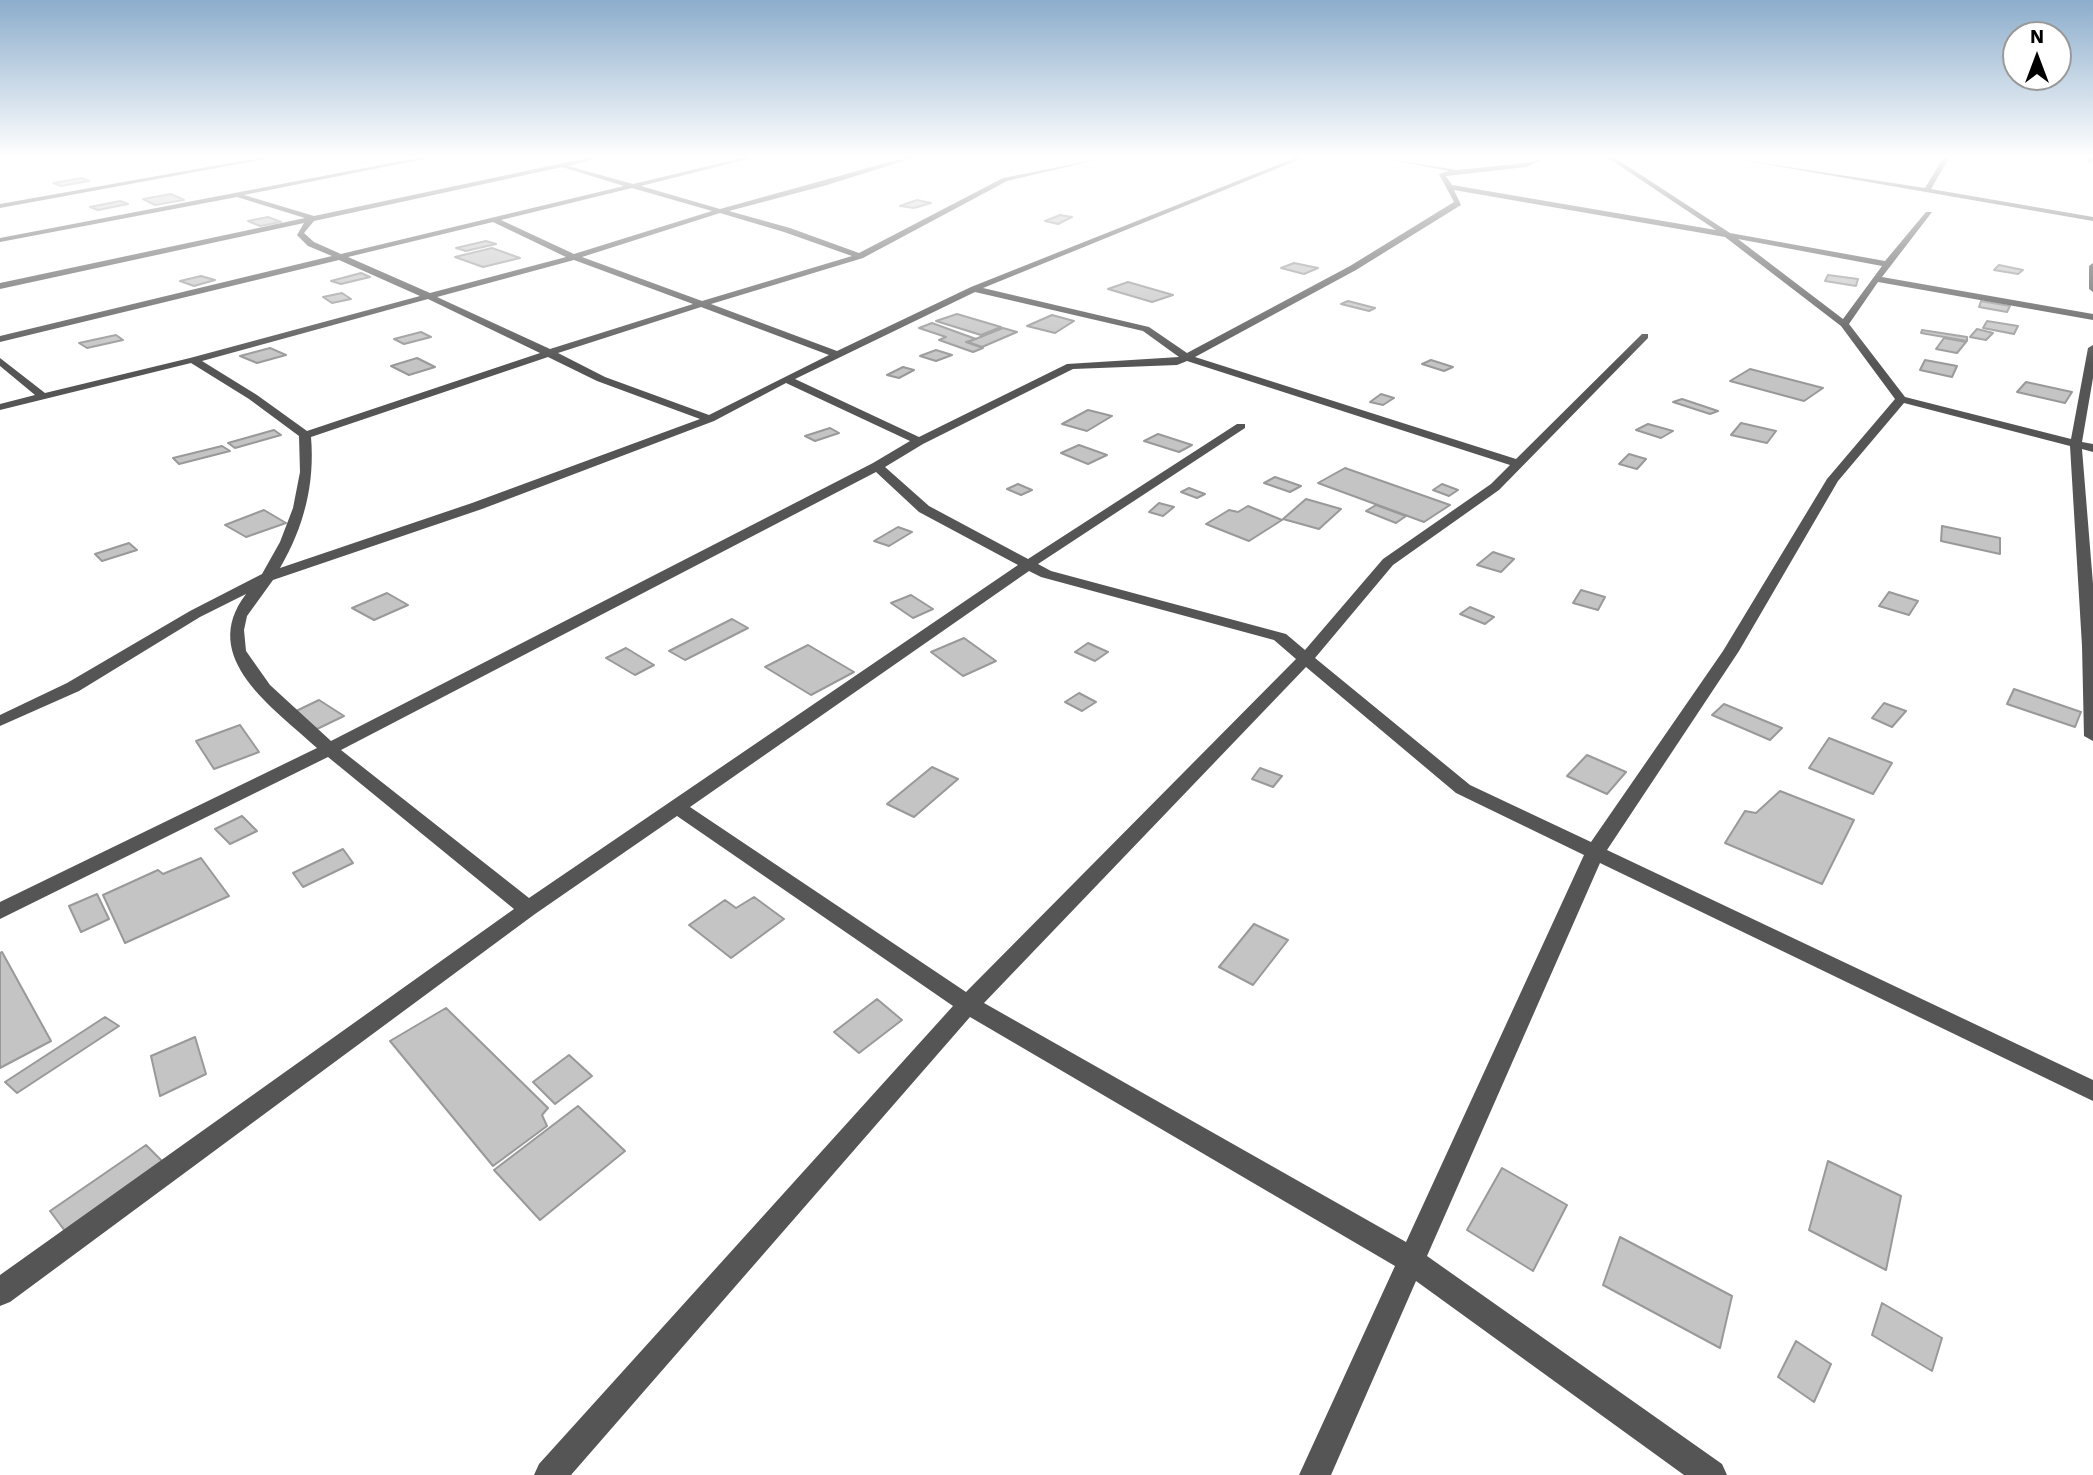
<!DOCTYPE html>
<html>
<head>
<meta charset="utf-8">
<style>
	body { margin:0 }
	#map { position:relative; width:2093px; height:1475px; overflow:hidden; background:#fff; font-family:"Work Sans",sans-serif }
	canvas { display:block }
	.north { position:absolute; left:2002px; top:21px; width:70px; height:70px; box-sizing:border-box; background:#fff; border:2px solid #999; border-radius:50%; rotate:0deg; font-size:19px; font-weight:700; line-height:28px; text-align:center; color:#000 }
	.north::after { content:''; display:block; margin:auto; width:24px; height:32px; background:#000; clip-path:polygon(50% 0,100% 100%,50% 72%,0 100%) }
</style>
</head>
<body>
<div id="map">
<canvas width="2093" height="1475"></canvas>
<div class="north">N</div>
</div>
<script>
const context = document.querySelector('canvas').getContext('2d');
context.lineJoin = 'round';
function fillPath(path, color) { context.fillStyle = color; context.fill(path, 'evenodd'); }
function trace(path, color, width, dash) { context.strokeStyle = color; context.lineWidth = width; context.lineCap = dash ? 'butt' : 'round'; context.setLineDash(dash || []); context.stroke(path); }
const building = new Path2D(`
	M82 178 89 181 61 186 53 183Z
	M171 194 184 200 155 205 143 199Z
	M917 200 931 203 914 208 900 206Z
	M120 201 128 204 98 210 90 207Z
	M1060 215 1072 217 1058 224 1045 221Z
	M268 217 281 222 260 226 248 221Z
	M486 241 496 244 466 251 456 248Z
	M492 248 520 258 483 267 455 257Z
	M1294 263 1318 268 1304 274 1281 268Z
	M1999 265 2023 270 2018 274 1994 270Z
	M361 273 370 277 341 284 331 281Z
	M1828 275 1858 279 1856 286 1825 281Z
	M201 276 215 280 194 286 180 281Z
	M1128 282 1173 295 1152 302 1108 289Z
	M342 293 351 299 332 303 323 297Z
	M1348 301 1375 308 1369 311 1341 304Z
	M1981 301 2010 306 2007 312 1979 307Z
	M957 314 1001 327 981 335 936 321Z
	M1052 315 1074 321 1055 333 1027 326Z
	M1987 321 2018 326 2014 334 1983 328Z
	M932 323 976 339 966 342 983 348 973 352 939 340 946 337 919 328Z
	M1003 328 1017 332 982 347 968 342Z
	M1977 329 1993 333 1986 340 1970 337Z
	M1922 330 1967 337V341L1921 333Z
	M421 332 431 337 404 344 394 339Z
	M116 335 123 340 87 348 79 343Z
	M1944 338 1966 342 1957 353 1936 349Z
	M270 348 286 355 257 363 240 356Z
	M936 350 952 355 936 361 920 356Z
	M417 358 435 367 409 375 391 366Z
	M1431 360 1453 367 1444 371 1422 364Z
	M1925 360 1957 366 1952 377 1920 370Z
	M903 367 914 370 899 378 887 375Z
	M1750 369 1823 388 1804 401 1730 381Z
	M2026 382 2072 392 2065 403 2017 392Z
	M1381 394 1394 398 1383 405 1370 402Z
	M1682 399 1718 411 1710 414 1673 402Z
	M1088 410 1112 416 1087 431 1062 424Z
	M1741 423 1776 431 1767 443 1731 435Z
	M1648 424 1673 431 1661 438 1636 430Z
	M830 428 839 433 815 441 805 436Z
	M274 430 281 435 235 448 228 443Z
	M1158 434 1192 445 1179 452 1144 441Z
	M1079 445 1107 455 1088 464 1061 453Z
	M222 446 230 451 179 464 173 458Z
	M1629 454 1646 459 1637 469 1619 464Z
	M1345 468 1450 505 1424 522 1318 483Z
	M1275 477 1301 486 1290 492 1264 483Z
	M1018 484 1032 490 1021 495 1007 489Z
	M1442 484 1458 490 1449 496 1433 490Z
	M1189 488 1205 494 1197 498 1181 492Z
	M1306 499 1341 509 1319 529 1283 519Z
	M1159 503 1174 507 1163 516 1149 512Z
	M1376 505 1406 516 1396 523 1366 511Z
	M1248 506 1282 520 1249 541 1206 524 1229 510 1238 512Z
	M264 510 286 523 246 537 225 525Z
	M1942 526 2000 538V554L1941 541Z
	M898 527 912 532 889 546 874 541Z
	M129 543 137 550 102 561 95 554Z
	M1493 552 1514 559 1501 572 1477 565Z
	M1581 590 1605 597 1598 610 1573 603Z
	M1889 592 1918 601 1909 615 1879 606Z
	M387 593 408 605 374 620 352 608Z
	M911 595 933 609 913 618 891 603Z
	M1470 607 1494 617 1485 624 1460 614Z
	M732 619 748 628 685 660 669 651Z
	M964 638 996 661 963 676 931 652Z
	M1088 643 1108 652 1095 661 1075 652Z
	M808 645 854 672 811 695 765 667Z
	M626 648 654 665 635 675 606 658Z
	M2014 689 2081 712 2075 727 2007 704Z
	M1079 693 1096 702 1082 711 1065 702Z
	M319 700 344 716 317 729 294 712Z
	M1884 703 1906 711 1892 727 1872 718Z
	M1724 704 1782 728 1770 740 1712 715Z
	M240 725 259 752 214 769 196 741Z
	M1829 738 1892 763 1873 794 1809 768Z
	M1587 755 1626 772 1607 794 1567 776Z
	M932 767 958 779 914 817 887 804Z
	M1260 768 1282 776 1273 787 1252 779Z
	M1780 791 1854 820 1822 884 1725 843 1745 811 1756 813Z
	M242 816 257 831 230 844 215 829Z
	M343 849 353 863 303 887 293 873Z
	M201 858 229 896 125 943 103 895 158 870 163 874Z
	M97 894 109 919 81 932 69 906Z
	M754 897 784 919 731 958 689 925 725 900 736 908Z
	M1254 924 1288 940 1253 985 1219 967Z
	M2 952 51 1041 0 1068V953Z
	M877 999 902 1020 859 1053 834 1032Z
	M446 1008 548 1108 542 1115 547 1126 493 1166 390 1041Z
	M105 1017 119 1026 17 1093 5 1082Z
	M195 1037 206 1074 160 1096 151 1056Z
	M569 1055 592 1076 555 1104 533 1082Z
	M578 1106 625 1151 540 1220 494 1170Z
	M146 1145 163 1162 65 1231 50 1211Z
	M1828 1161 1901 1196 1886 1270 1809 1230Z
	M1502 1168 1567 1205 1533 1271 1467 1230Z
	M1620 1237 1732 1296 1720 1348 1603 1285Z
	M1882 1303 1942 1338 1932 1371 1872 1335Z
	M1796 1341 1831 1364 1814 1402 1778 1377Z`);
const minor = new Path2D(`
	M258 158H271L0 208V204Z
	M417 158H429L244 195 314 216 587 158H598L568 166 633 184 742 158H752L641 186 720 209 904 158H913L827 185 729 211 790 228 859 253 1003 178 1104 158 1007 181 863 258 711 304 837 351 971 287 1295 158H1303L983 288 1149 327 1187 353 1350 266 1454 202 1439 174 1449 171 1382 158 1457 170 1526 163 1545 158 1527 167 1446 176 1452 185 1716 230 1608 158H1615L1730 233 1885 261 1926 212H1932L1882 277 2093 314V320L1878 282 1849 324 1905 397 2071 439 2088 348 2093 345V378L2082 442 2093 444V452L2082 449 2093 584V741L2084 736 2082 646 2070 446 1904 403 1838 481 1739 651 1607 850 2093 1080V1101L1600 863 1427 1256 1722 1464 1727 1475H1684L1416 1281 1331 1475H1299L1395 1266 970 1017 571 1475H534L539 1464 953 1006 677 816 535 914 10 1302 0 1306V1275L514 909 328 757 0 919V902L317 748C274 708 197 658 246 594L200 617 79 691 0 726V715L67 683 190 611 262 574 280 542 293 508 300 472 299 436 249 399 191 363 0 410V404L35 395 0 366V358L45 393 190 358 420 296 339 260 0 342V336L332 256 308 246 297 235 304 223 0 289V283L305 218 237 197 0 242V238ZM562 167 624 186 341 254 314 242 304 233 314 221ZM632 188 712 211 574 254 501 220ZM1454 190 1725 237 1841 326 1895 399 1827 479 1723 651 1591 842 1470 785 1315 658 1393 565 1499 490 1648 338V334H1642L1516 459 1195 357 1356 270 1461 205ZM720 213 784 232 852 256 702 301 582 257ZM493 222 566 257 430 293 348 257ZM1738 239 1882 266 1843 319ZM574 260 693 304 550 349 437 297ZM975 292 1143 331 1179 357 1067 364 919 437 795 379ZM428 299 540 353 307 431 257 395 202 361ZM701 307 829 355 709 415 605 377 558 353ZM548 357 597 381 700 419 472 503 280 568C304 527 315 484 311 437ZM1187 361 1510 465 1491 484 1383 559 1305 650 1286 634 1051 571 1038 564 1245 428V424H1237L1028 559 929 506 885 467 923 444 1073 369 1177 365ZM786 383 910 441 873 463 331 741 270 685 246 651 244 630 247 616 273 580 482 509 714 421ZM876 472 919 512 1018 565 529 898 341 750ZM1029 571 1041 577 1274 640 1296 659 966 992 690 807ZM1306 667 1456 793 1584 855 1406 1242 984 1003Z
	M1730 158 1925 188 1943 158H1949L1931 189 2093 217V221Z
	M2088 158H2093L2092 162H2088Z
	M2093 263V292L2089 289V266Z`);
fillPath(building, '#c4c4c4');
trace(building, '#999', 2);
fillPath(minor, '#555');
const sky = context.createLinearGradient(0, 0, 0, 364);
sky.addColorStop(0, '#8cadcc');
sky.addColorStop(0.43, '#fff');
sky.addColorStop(1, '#ffffff00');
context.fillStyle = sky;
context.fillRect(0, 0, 2093, 364);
</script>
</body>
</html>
